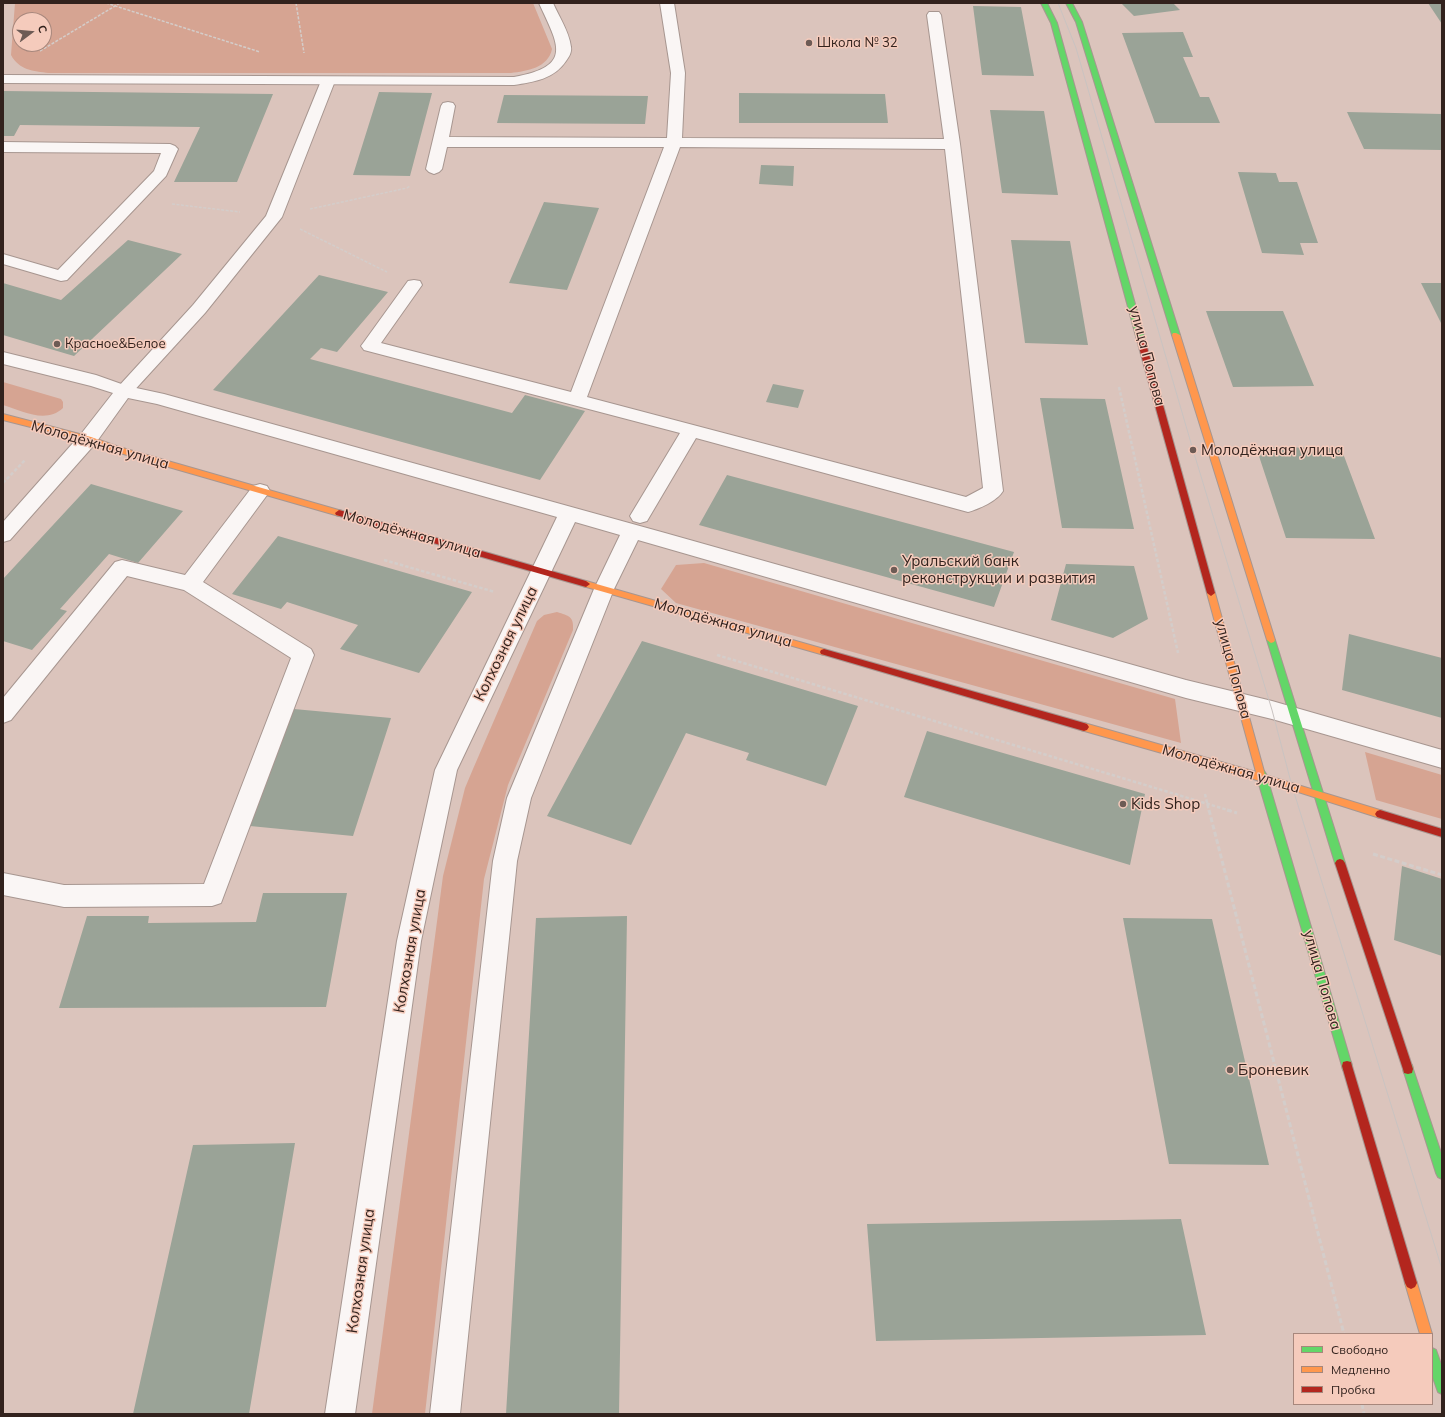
<!DOCTYPE html>
<html>
<head>
<meta charset="utf-8">
<style>
	body { margin:0 }
	#map { position:relative; width:1445px; height:1417px; overflow:hidden; background:#dbc4bc; font-family:Mulish,sans-serif }
	canvas { display:block }
	.frame { position:absolute; inset:0; border:4px solid #32221d; pointer-events:none }
	.legend { position:absolute; left:1293px; top:1333px; width:140px; height:72px; box-sizing:border-box; background:#f5cbbc; border:1px solid #a7877c; margin:0; padding:5px 7px; list-style:none; font-size:12px; color:#32221d }
	.legend li { display:flex; align-items:center; gap:8px; height:20px }
	.legend b { width:20px; border:1px solid #a7877c }
	.north { position:absolute; left:12px; top:12px; width:40px; height:40px; box-sizing:border-box; background:#f5cbbc; border:1px solid #a7877c; border-radius:50%; rotate:74deg; font-size:11px; font-weight:700; line-height:16px; text-align:center; color:#32221d }
	.north::after { content:''; display:block; margin:auto; width:14px; height:18px; background:#6d5b55; clip-path:polygon(50% 0,100% 100%,50% 72%,0 100%) }
</style>
</head>
<body>
<div id="map">
<canvas width="1445" height="1417"></canvas>
<div class="frame"></div>
<ul class="legend">
<li><b style="height:5px;background:#63d668"></b>Свободно</li>
<li><b style="height:5px;background:#ff974d"></b>Медленно</li>
<li><b style="height:5px;background:#b3261e"></b>Пробка</li>
</ul>
<div class="north">С</div>
</div>
<script>
const context = document.querySelector('canvas').getContext('2d');
context.lineJoin = 'round';
function fillPath(path, color) { context.fillStyle = color; context.fill(path, 'evenodd'); }
function trace(path, color, width, dash) { context.strokeStyle = color; context.lineWidth = width; context.lineCap = dash ? 'butt' : 'round'; context.setLineDash(dash || []); context.stroke(path); }
function write(font, color, halo, rows, align = 'center') {
  context.font = font + ' Mulish,sans-serif'; context.lineWidth = 3; context.setLineDash([]); context.textBaseline = 'middle'; context.strokeStyle = halo; context.fillStyle = color; for (const [text, x, y, turn = 0] of rows) {
    context.save(); context.translate(x, y); context.rotate((+turn || 0) * Math.PI / 180); context.textAlign = isNaN(turn) ? turn : align; if (halo) context.strokeText(text, 0, 0); context.fillText(text, 0, 0); context.restore();
  }
}
const green = new Path2D(`
	M15 3H533L552 49C548 68 527 71 511 73H49C33 71 19 70 11 55ZM20 20H44V44H20Z
	M3 382 61 399 63 402V408C46 424 22 411 3 405Z
	M704 563 1175 699 1181 743 676 603 661 589 676 565Z
	M557 612C569 616 574 616 573 630L508 785 484 879 425 1414H372L443 876 465 788 473 769 537 621 544 615Z
	M1365 752 1442 775V819L1376 800Z`);
const building = new Path2D(`
	M1121 3H1173L1180 10 1134 16Z
	M1428 3H1442V24Z
	M973 6 1021 7 1034 76 982 75Z
	M1183 32 1193 57H1183L1200 97H1209L1220 123H1155L1122 33Z
	M3 91 273 94 237 182H174L200 127 20 125 14 136H3Z
	M379 92 432 93 410 176 353 175Z
	M739 93 885 94 888 123H739Z
	M504 95 648 96 645 124 497 123Z
	M990 110 1044 111 1058 195 1002 193Z
	M1347 112 1442 114V150L1364 149Z
	M761 165 794 166 793 186 759 184Z
	M1238 172 1276 173 1279 182H1297L1318 243H1300L1304 255 1262 253Z
	M544 202 599 208 567 290 509 283Z
	M128 240 182 254 74 356 3 335V283L61 300Z
	M1011 240 1070 241 1088 345 1025 343Z
	M319 275 388 292 337 352 321 348 310 359 512 413 525 395 585 411 540 480 213 390Z
	M1421 283H1442V325Z
	M1206 311H1283L1314 386 1233 387Z
	M773 384 804 390 798 408 766 402Z
	M1040 398 1105 399 1134 529 1062 528Z
	M1256 447 1341 448 1375 539 1286 538Z
	M727 475 1014 552 994 607 699 525Z
	M91 484 183 511 138 563 109 554 60 609 67 611 32 650 3 641V579Z
	M278 536 472 592 419 673 340 649 358 625 287 602 281 609 232 594Z
	M1066 564 1134 566 1148 619 1113 638 1051 620Z
	M1349 634 1442 658V718L1342 690Z
	M642 641 858 706 826 786 746 760 749 753 686 733 631 845 547 816Z
	M294 709 391 718 353 836 250 826Z
	M927 731 1145 794 1130 865 904 797Z
	M1402 866 1442 879V956L1394 940Z
	M263 893H347L326 1007 59 1008 87 916H149L148 923 256 922Z
	M627 916 619 1414H506L536 918Z
	M1123 918 1212 919 1269 1165 1169 1164Z
	M295 1143 249 1414H133L193 1145Z
	M1181 1219 1206 1335 876 1341 867 1224Z`);
const pathFar2 = new Path2D(`
	M106 3 260 52
	M296 3 304 53
	M40 51 120 3
	M172 204 240 212
	M310 209 407 188 410 186
	M300 229 387 272`);
const pathFar1 = new Path2D(`
	M1119 387 1178 653
	M3 483 25 460
	M384 560 495 592
	M717 655 1231 811
	M1205 794 1209 811`);
const path = new Path2D(`
	M1209 810 1344 1334
	M1227 810 1237 813
	M1373 854 1442 875
	M1362 1404 1364 1414`);
const lane = new Path2D(`
	M660 3H674L685 73 682 138 944 139 927 15 929 12H939L941 15 960 144 1003 491C997 501 979 509 968 512L696 438 647 521 640 523 633 521 630 516 680 433 364 350 361 346 364 342 408 281 414 280 420 281 422 285 381 343 571 392 664 147H447L442 169 439 172 434 174 429 172 426 169 441 106 443 103 448 102 453 103 455 106 449 137 667 138 671 73ZM680 147 945 149 983 488 966 497 587 397Z
	M328 77 333 78 335 81 282 217 205 313 130 395 124 397 118 395 115 391 118 387 193 305 266 216 321 81 323 78Z
	M3 142 170 144 175 146 178 149 166 176 67 280 61 281 3 264V254L58 270 154 171 161 153 3 152Z
	M260 484 267 486 270 491 203 582 311 649 314 655 221 903 212 906 64 907 3 895V873L64 885 204 884 291 658 184 590 127 576 11 720 3 723V698L115 562 122 560 185 575 253 486Z`);
const street = new Path2D(`
	M539 3H553C559 17 569 31 571 47 572 52 569 57 566 61 554 79 534 82 514 85L3 83V75L514 77C574 66 558 45 539 3Z
	M3 352 96 375 127 386 164 394 665 533 1186 680 1272 701 1442 750V768L1272 719 1186 698 638 540 614 589 531 798 517 861 460 1414H430L493 861 507 798 594 589 620 535 575 522 457 770 421 941 355 1414H325L397 941 435 770 557 517 157 404 128 398 95 444 10 540 3 542V522L81 434 113 393 91 386 3 364Z`);
const fast = new Path2D(`
	M1041 3H1047L1057 23 1145 340 1144 342H1138L1137 340 1051 23Z
	M1066 3H1072L1082 22 1180 335 1179 337H1176L1172 335 1076 22Z
	M1271 637 1275 640 1345 863 1343 866 1340 867 1337 866 1335 863 1267 640Z
	M1261 770 1264 771 1266 774 1352 1066 1351 1070 1347 1071 1343 1070 1342 1066 1256 774 1258 771Z
	M1408 1064 1412 1065 1413 1069 1442 1156V1179L1438 1177 1436 1173 1403 1069 1404 1065Z
	M1432 1348 1436 1350 1442 1367V1394L1438 1392 1432 1375Z`);
const slow = new Path2D(`
	M1173 333H1176L1180 335 1275 640 1274 642 1271 643 1267 640 1172 335Z
	M3 414 91 437 119 447 342 511 343 513 339 516 113 451 86 441 3 420Z
	M586 581 824 649 828 652 824 655 583 586 582 584 583 582Z
	M1211 590 1215 593 1265 775 1383 811 1385 814 1383 817 1380 818 1292 790 1081 730 1079 727 1081 724 1084 723 1256 772 1207 593Z
	M1411 1277 1415 1279 1417 1283 1432 1334H1420L1405 1283 1407 1279Z`);
const jam = new Path2D(`
	M1138 338H1144L1145 340 1215 593 1211 596 1207 593 1137 340Z
	M339 510 586 581 590 584 586 587 336 515 335 513Z
	M824 649 1084 723 1087 724 1089 727 1087 730 1084 731 821 654 820 652 821 650Z
	M1380 810 1442 829V837L1377 817 1375 814 1377 811Z
	M1340 859 1343 860 1345 863 1413 1069 1412 1073 1408 1074 1404 1073 1403 1069 1335 863 1337 860Z
	M1347 1061 1351 1062 1352 1066 1417 1283 1415 1287 1411 1289 1407 1287 1405 1283 1342 1066 1343 1062Z`);
const tram = new Path2D(`
	M1058 3 1076 48 1193 450 1272 710 1292 786 1442 1269`);
const markers = [
	[809,43,4,"#6d5b55"],
	[57,344,4,"#6d5b55"],
	[1193,450,4,"#6d5b55"],
	[894,570,4,"#6d5b55"],
	[1123,804,4,"#6d5b55"],
	[1230,1070,4,"#6d5b55"]
];
const farPoinames = [
	["Школа № 32",817,43],
	["Красное&Белое",65,344]
];
const streetNames = [
	["улица Попова",1147,356,75],
	["Молодёжная улица",100,445,16],
	["Молодёжная улица",412,534,16],
	["Молодёжная улица",723,623,16],
	["Колхозная улица",506,644,-64],
	["улица Попова",1233,669,75],
	["Молодёжная улица",1231,769,16],
	["Колхозная улица",410,951,-80],
	["улица Попова",1322,980,74],
	["Колхозная улица",361,1271,-82]
];
const poiNames = [
	["Молодёжная улица",1201,450],
	["Уральский банк",902,561],
	["реконструкции и развития",902,578],
	["Kids Shop",1131,804],
	["Броневик",1238,1070]
];
fillPath(green, '#d6a492');
fillPath(building, '#9aa397');
trace(lane, '#a79690', 2);
trace(street, '#a79690', 2);
trace(fast, '#a79690', 2);
trace(slow, '#a79690', 2);
trace(jam, '#a79690', 2);
trace(pathFar2, '#d4cdca', 1.5, [3, 1.5]);
trace(pathFar1, '#d4cdca', 2.5, [3.5, 2]);
trace(path, '#d4cdca', 3, [5, 2.5]);
fillPath(lane, '#faf6f5');
fillPath(street, '#faf6f5');
fillPath(fast, '#63d668');
fillPath(slow, '#ff974d');
fillPath(jam, '#b3261e');
trace(tram, '#c9c3c1', 1);
for (const [x, y, r, color] of markers) { const dot = new Path2D(); dot.arc(x, y, r, 0, 2 * Math.PI); context.fillStyle = color; context.fill(dot); trace(dot, '#f5cbbc', 1.5); }
write('13px', '#32221d', '#f5cbbc', farPoinames, 'left');
write('15px', '#32221d', '#f5cbbc', streetNames);
write('15px', '#32221d', '#f5cbbc', poiNames, 'left');
</script>
</body>
</html>
